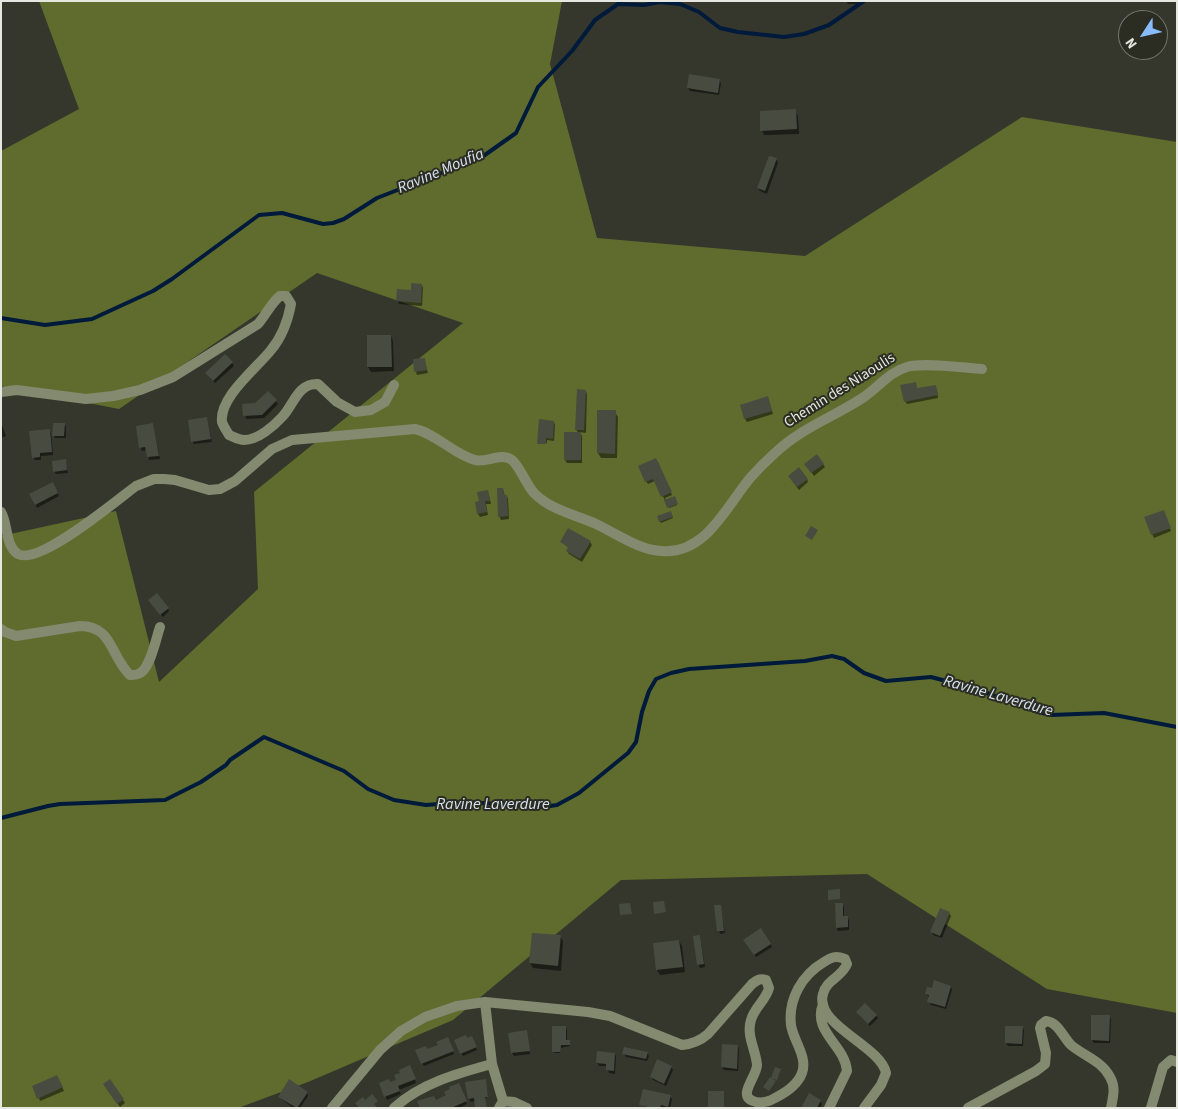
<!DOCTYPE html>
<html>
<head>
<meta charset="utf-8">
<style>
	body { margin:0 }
	#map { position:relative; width:1178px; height:1109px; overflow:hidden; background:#35372c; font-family:"Source Sans 3",sans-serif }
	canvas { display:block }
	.frame { position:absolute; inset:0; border:2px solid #e5e7e0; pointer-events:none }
	.north { position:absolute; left:1118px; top:10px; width:50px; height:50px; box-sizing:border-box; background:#2b2d22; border:1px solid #75776e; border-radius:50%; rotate:235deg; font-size:14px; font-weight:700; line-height:20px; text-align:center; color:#e5e7e0 }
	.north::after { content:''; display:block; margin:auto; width:18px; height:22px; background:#87bbfb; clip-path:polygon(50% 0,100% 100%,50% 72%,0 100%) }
</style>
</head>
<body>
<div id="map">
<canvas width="1178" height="1109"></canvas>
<div class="frame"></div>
<div class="north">N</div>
</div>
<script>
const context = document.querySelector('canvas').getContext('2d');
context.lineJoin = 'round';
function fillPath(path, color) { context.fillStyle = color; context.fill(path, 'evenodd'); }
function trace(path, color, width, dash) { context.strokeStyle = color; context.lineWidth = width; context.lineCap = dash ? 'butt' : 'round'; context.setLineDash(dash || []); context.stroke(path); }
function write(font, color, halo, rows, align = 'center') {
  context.font = font + ' "Source Sans 3",sans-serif'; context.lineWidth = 4; context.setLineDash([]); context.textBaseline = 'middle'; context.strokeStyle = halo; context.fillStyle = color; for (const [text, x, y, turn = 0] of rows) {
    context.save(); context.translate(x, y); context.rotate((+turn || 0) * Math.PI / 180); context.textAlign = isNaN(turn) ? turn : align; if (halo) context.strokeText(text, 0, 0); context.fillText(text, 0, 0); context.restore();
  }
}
const forest = new Path2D(`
	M39 1H562L550 64 597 238 805 256 1022 117 1177 142V1013L1047 989 867 874 621 880 453 1020 308 1082 238 1108H3L1 1104V536L116 511 159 682 258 589 254 492 463 323 317 273 119 409 1 386V151L79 109Z`);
const shadow = new Path2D(`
	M846 1H862L861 4H848Z
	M719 80 721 83 719 95 690 91 688 88Z
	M795 111 798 116 799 134 764 135 762 130Z
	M776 159 778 163 767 194 760 191 758 188Z
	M422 285 423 288 422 306 399 304 398 301Z
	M391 336 393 341 394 371 371 372 368 367Z
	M424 359 428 373 417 375 416 372Z
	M232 363 234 366 215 383 208 376Z
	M915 383 918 390 937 389 938 398 907 404 905 401Z
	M586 391 587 394 586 433 580 432 582 436V463H567L565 460V433H578L576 429Z
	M268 392 278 404 264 418 246 419 244 405 256 404Z
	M768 398 773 414 747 422 745 419Z
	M615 412 618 417 617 458H601L598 453Z
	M207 418 212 442 194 444 192 441Z
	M1 422 6 436 1 438Z
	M554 422 555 425 554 441 547 440V443L538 442Z
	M64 424 66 427V438H55L54 435Z
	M153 425 160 459 149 460 147 450 142 451 141 448Z
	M49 430 51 433 53 455 41 456V460H35L33 457Z
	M65 461 68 473 56 474 54 471Z
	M658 462 672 495 665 498 666 500 674 497 677 505 669 508 655 481 648 484 646 481Z
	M823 464 825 467 814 476 808 467Z
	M791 479H807L808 482 799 490Z
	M52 484 59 496 37 508 31 495Z
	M503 489 505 496H507L508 499 509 519 501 520 499 516Z
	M488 491 491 504H486L488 515 480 517 478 514 480 502Z
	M670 512 673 518 661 523 658 517Z
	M1165 514 1171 531 1154 538 1145 518Z
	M562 542H590L592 545 582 562 569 554 567 551 569 548Z
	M152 604 168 608 169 611 163 617Z
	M842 904 844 907V917H847L849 920V930L838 931 837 928Z
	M720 906 725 933 720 934 715 907Z
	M949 913 951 916 942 938 933 935 932 931Z
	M761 930 772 947 756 957 745 940Z
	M560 936 563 941 561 971 533 968 530 963Z
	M700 936 705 967 700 968 698 964Z
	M679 941 682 946 685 972 660 975 657 970 654 944Z
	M951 987 952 990 946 1009 931 1005 929 1001 930 998 926 994 932 990Z
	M859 1015H876L878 1018 870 1026Z
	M1092 1016H1109L1111 1019 1110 1043H1094L1092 1040Z
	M565 1027 567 1030V1042H570V1046L560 1048V1053H554Z
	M1022 1027 1024 1030 1023 1046H1008L1006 1043Z
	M526 1032 530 1054 514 1056 512 1053Z
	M467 1039 473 1040 477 1050 463 1056 461 1053Z
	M451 1045 454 1054 424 1066 422 1063 427 1051Z
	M724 1045 738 1046 739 1049 738 1071 724 1070 722 1067Z
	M647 1053 649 1056 647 1061 626 1057 624 1054Z
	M615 1054 616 1057 615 1074 609 1073 607 1066H599L597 1063Z
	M671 1067 673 1070 666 1086 653 1080 651 1077Z
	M413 1073 416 1083 399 1090 401 1094 387 1100 381 1084 390 1083Z
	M59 1080 64 1091 40 1101 39 1098Z
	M110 1081 125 1103 120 1107 106 1088Z
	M486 1081 488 1097 485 1098 487 1108H476V1101L471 1102 469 1099Z
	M460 1088 467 1104 459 1108H421Z
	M307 1092 308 1096 300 1108H293L279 1097Z
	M670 1096 672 1099 670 1108H647L641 1104Z
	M820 1101 822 1104 820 1108H802Z`);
const stream = new Path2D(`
	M1 318 45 325 92 319 153 291 172 279 259 215 282 213 323 224 333 223 344 219 377 198 482 157 516 133 538 87 572 51 595 20 618 4 644 5 660 2 680 4 699 12 720 28 738 32 784 37 804 34 829 25 864 1
	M1 818 48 806 60 804 165 800 201 782 226 765 230 760 264 737 344 771 368 789 394 800 426 805 466 802 543 807 557 805 579 793 628 753 636 742 642 712 649 691 656 679 671 673 689 669 805 661 832 656 844 659 864 673 886 681 931 677 976 689 1038 712 1051 715 1104 713 1177 727`);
const building = new Path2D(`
	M689 74 720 79 718 93 687 88Z
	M796 109 797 129 760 131V111Z
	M769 156 777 158 765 191 757 188Z
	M411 283 422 284 421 303 396 301 397 289 411 290Z
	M367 335H391L392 367H367Z
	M225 354 233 362 213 381 205 373Z
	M425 358 427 370 414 372 413 359Z
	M916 382 917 388 936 385 938 395 904 402 900 385Z
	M577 389 586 390 584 430H575Z
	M268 391 277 400 262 415 243 416 242 404 255 403Z
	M768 396 772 411 744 419 740 405Z
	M597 410H616L615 454 597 453Z
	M207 417 211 439 191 442 188 420Z
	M539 419 554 421 553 439 546 438V444H537Z
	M53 423H65L64 436H52Z
	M153 423 159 456 147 457 145 447 139 448 136 426Z
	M50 429 52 452 40 453V457L32 458 29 431Z
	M564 432H581V460H564Z
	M817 454 824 464 811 473 804 464Z
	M656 458 672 492 661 497 653 479 645 482 638 466Z
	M66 459 67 470 53 472 52 461Z
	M799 467 808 479 797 487 788 476Z
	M53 482 58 493 35 505 29 494Z
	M497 488H503L504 495H507L508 516 498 517Z
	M488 490 490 501H485L487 512 477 514 475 502 479 501 477 492Z
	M675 496 678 504 667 508 664 500Z
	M1164 510 1171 528 1151 535 1144 517Z
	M671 511 673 517 659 522 657 516Z
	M811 526 818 530 812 540 805 536Z
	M568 528 591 541 580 559 566 551 568 547 560 542Z
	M157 593 169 608 160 615 148 600Z
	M840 889V899L828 900V890Z
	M664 901 666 912 654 914 653 902Z
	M630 903 632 914 620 915 619 904Z
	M835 903H843V916H848V927L836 928Z
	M714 905H721L724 931H717Z
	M940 908 950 912 940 936 930 932Z
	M761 928 771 944 754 955 743 940Z
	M532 933 561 935 558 966 529 963Z
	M700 935 704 964 697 965 693 936Z
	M679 940 683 967 656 970 653 943Z
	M934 980 951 986 945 1007 927 1002 929 995 925 994 927 987 932 988Z
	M865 1003 877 1015 868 1024 856 1012Z
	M1091 1015H1110L1109 1041 1091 1040Z
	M552 1026H566V1040H570V1045H561L560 1052H552Z
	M1005 1026H1023L1022 1044 1005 1043Z
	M527 1030 530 1051 511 1053 508 1033Z
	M466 1035 467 1038 472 1036 477 1047 460 1054 454 1040Z
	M448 1037 454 1051 421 1064 415 1050 426 1046 427 1049 438 1045 436 1042Z
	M722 1044 738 1045 737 1069 721 1067Z
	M624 1047 648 1052 646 1059 622 1054Z
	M597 1051 615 1053 614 1071 606 1070V1064L596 1063Z
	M657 1059 672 1066 664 1084 650 1077Z
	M410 1065 416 1079 398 1086 400 1091 384 1097 379 1083 389 1079 390 1082 396 1080 394 1075 400 1073 399 1070Z
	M775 1067 781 1069 777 1080 771 1078Z
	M57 1075 63 1087 37 1099 32 1086Z
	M770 1077 776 1081 769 1091 763 1087Z
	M110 1079 124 1099 117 1104 103 1084Z
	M289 1079 308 1092 297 1108 278 1097Z
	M486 1079 488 1097H485L487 1108H475L474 1098 468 1099 465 1082Z
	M459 1083 467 1101 451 1108H420L417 1101 434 1096 436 1100 446 1095 444 1092 450 1089 449 1087Z
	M643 1089 671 1095 668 1107 661 1105 660 1108H652L639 1105Z
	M708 1091H724V1108H708Z
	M809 1093 821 1100 817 1108H801Z
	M372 1094 378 1101 374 1104 377 1108H359L355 1103 363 1097 365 1100Z`);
const street = new Path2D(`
	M1 392 17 390 86 399 113 396 140 390 173 377 258 324C266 315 271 303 280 296H286L291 304C288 320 282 337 271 350 257 368 219 397 222 422 223 426 227 431 229 435 234 437 239 440 244 440 258 440 274 426 283 416 294 404 298 383 318 384L337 402 355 412 371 410 385 402 394 385
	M1 512C8 523 5 546 18 554 39 566 117 500 136 486L154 479H164L175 480 209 490 220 489 235 481 272 449 292 440 415 429C437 434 453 454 475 460 487 463 501 452 512 460 521 468 526 485 535 494 551 510 576 515 596 524 617 534 639 550 662 551 706 555 727 505 751 477 758 469 766 461 775 453 801 428 834 417 864 397 879 387 889 372 907 367 923 362 964 368 982 369
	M1 629 5 632 16 636 80 626C113 626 110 656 130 675 130 675 137 675 138 674 150 671 156 638 160 627
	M485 1002 492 1064 503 1101
	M823 1004C812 1032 845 1045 847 1071L829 1108
	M332 1108 380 1050 401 1031 425 1017 457 1006 485 1002 588 1012 610 1016 682 1045C693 1044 700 1041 708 1034L752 984C757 980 760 978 766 980L769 988C766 1000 754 1008 751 1020 746 1036 756 1050 757 1065 757 1076 737 1096 753 1101 760 1104 768 1102 775 1098 785 1093 798 1084 802 1073 808 1057 793 1040 791 1025 788 999 802 975 824 962 832 957 837 955 845 959L847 964C842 977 826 980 823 994 814 1025 881 1046 886 1073L881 1085 864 1108
	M394 1108C421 1083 459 1073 492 1064
	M499 1108 503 1101 514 1102 527 1108
	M968 1108 1036 1071 1045 1064 1046 1053 1040 1028 1041 1025 1046 1021C1058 1022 1063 1037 1071 1045 1084 1056 1102 1061 1110 1077 1116 1087 1113 1097 1111 1108
	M1151 1108 1163 1067 1171 1060 1177 1062`);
const streetNames = [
	["Chemin des Niaoulis",840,391,-32]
];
const waterNames = [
	["Ravine Moufia",441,172,-23],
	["Ravine Laverdure",998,697,16],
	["Ravine Laverdure",493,805]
];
fillPath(forest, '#606c2d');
fillPath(shadow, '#0007');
trace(stream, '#001a3b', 4);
fillPath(building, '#484c40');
trace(street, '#838a6f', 10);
write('15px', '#e5e7e0', '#2b2d22', streetNames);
write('italic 16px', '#d6e2f0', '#2b2d22', waterNames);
</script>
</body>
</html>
